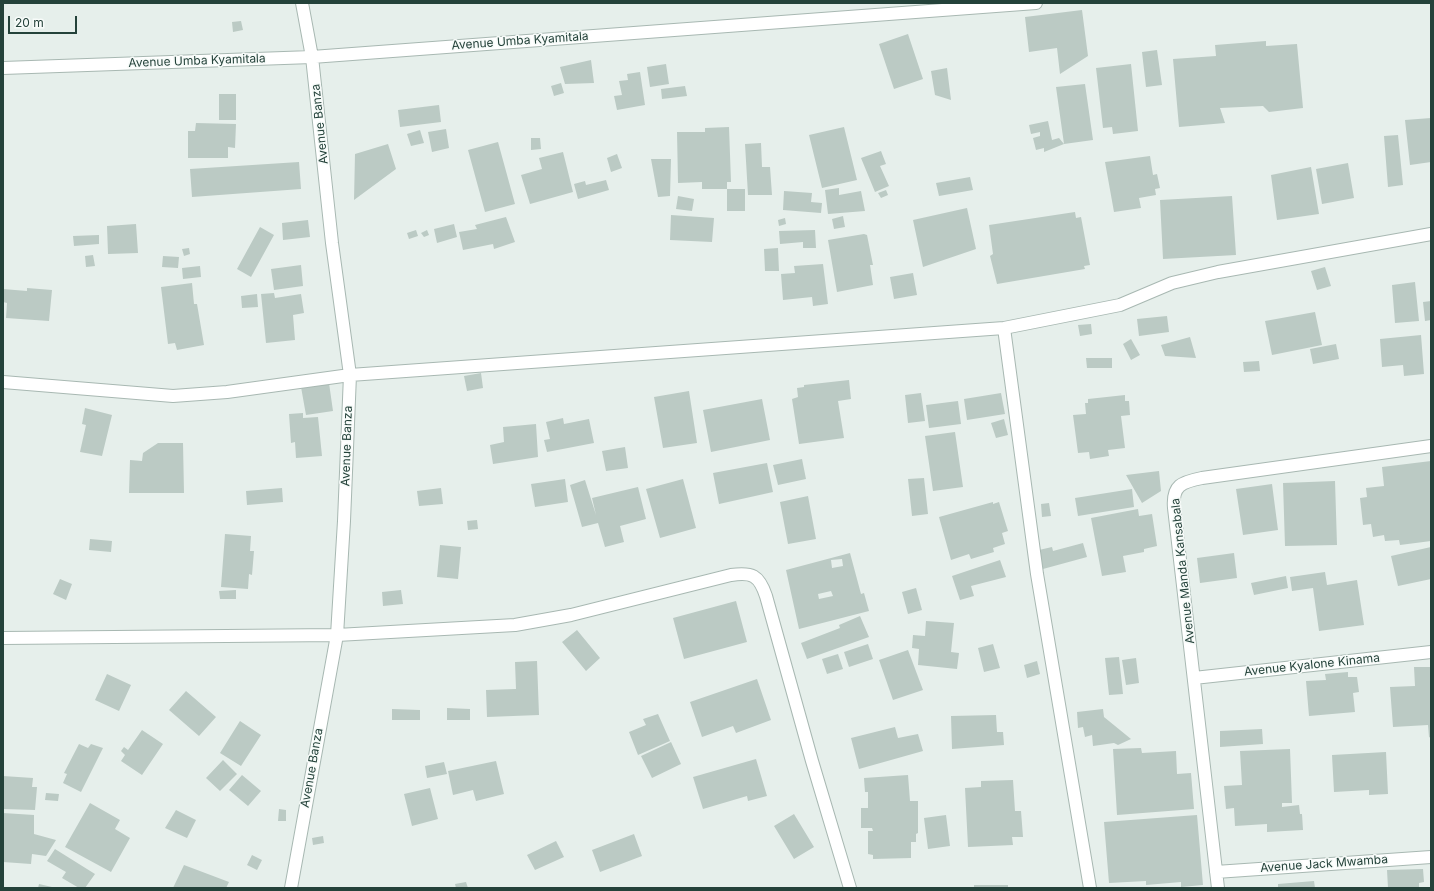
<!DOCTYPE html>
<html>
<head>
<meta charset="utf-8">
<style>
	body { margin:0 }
	#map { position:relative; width:1434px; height:891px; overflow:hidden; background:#e6efeb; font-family:Inter,sans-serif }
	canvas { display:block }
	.frame { position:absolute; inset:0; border:4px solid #24423a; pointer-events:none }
	.scale { position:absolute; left:8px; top:16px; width:69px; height:18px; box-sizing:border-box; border:2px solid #24423a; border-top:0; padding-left:5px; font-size:12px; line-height:14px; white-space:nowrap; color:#24423a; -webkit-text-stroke:3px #f7fbf9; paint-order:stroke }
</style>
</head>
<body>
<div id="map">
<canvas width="1434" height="891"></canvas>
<div class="frame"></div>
<div class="scale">20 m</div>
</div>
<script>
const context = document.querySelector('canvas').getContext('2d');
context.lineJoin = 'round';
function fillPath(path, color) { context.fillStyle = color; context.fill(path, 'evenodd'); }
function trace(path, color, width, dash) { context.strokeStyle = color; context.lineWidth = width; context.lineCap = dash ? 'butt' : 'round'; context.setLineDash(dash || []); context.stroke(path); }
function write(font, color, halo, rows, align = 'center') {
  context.font = font + ' Inter,sans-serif'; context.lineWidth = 3; context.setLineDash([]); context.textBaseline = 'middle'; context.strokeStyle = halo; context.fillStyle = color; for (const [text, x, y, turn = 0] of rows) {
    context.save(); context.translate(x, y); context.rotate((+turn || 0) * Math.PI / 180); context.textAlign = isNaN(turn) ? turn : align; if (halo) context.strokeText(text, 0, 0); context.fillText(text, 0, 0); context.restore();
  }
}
const building = new Path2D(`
	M1082 10 1088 56 1060 74 1057 48 1029 52 1025 17Z
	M241 21 243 30 233 32 232 22Z
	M908 34 923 79 894 89 879 44Z
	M1266 41V46L1297 44 1303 108 1269 112 1263 106 1220 108 1225 123 1179 127 1173 59 1216 56 1215 45Z
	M1157 50 1162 85 1146 87 1142 52Z
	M591 60 594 83 565 84 560 67Z
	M666 64 669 84 650 87 647 67Z
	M1131 64 1138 131 1113 134 1112 127 1103 128 1096 68Z
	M947 68 951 100 935 95 931 71Z
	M640 72 645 105 617 110 614 96 622 95 619 81 628 80 627 74Z
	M561 83 564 93 554 96 551 86Z
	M1085 84 1093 140 1064 144 1044 152V148L1036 150 1033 138 1040 136V132L1031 134 1029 125 1048 121 1052 140 1059 138 1064 144 1056 87Z
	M685 86 687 96 662 99 661 89Z
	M219 94H236V120H219Z
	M439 105 441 122 400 127 398 110Z
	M1431 118V162L1410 165 1405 120Z
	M196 123 236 124 235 148 228 147V158H188V131H195Z
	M729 127 731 182H727V189H702V182L678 183 677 132H705V128Z
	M844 127 857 180 822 188 809 135Z
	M446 129 449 148 432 152 428 132Z
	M420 130 424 143 411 146 407 134Z
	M1398 135 1403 185 1388 187 1384 136Z
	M531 138H540L541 149 531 150Z
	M498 142 515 204 485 212 468 150Z
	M761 143 762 167H770L772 195H748L745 144Z
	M388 144 396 169 354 200 355 154Z
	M881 151 886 164 880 166 889 186 875 192 861 158Z
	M563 152 573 192 530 204 521 175 542 169 539 158Z
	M617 154 622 168 611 172 607 158Z
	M1150 156 1153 175 1157 174 1160 188 1155 189 1156 195 1139 198 1141 208 1114 212 1105 162Z
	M651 159H671L670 196 658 197Z
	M299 162 301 189 192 197 190 169Z
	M1348 163 1354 198 1322 204 1316 169Z
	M1311 167 1319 214 1277 220 1271 175Z
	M970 177 973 190 939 196 936 183Z
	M606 180 609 190 578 199 574 184 585 181 586 185Z
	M839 188V195L861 191 865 211 828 214 825 190Z
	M727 189H745V211H727Z
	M886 190 888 195 881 198 878 193Z
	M784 191 812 193 811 202 822 203 821 213 783 210Z
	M678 196 694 199 692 211 676 209Z
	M1232 196 1236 255 1163 259 1160 200Z
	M967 208 976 249 923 267 913 220Z
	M1075 212 1076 218 1081 217 1090 265 1084 266 1085 269 997 284 990 256 993 254 989 225Z
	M671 215 714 218 712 242 670 240Z
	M843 216 845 227 834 229 832 219Z
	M506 217 515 242 494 249 493 244 463 250 459 232 477 229 475 225Z
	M785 218 786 224 779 226 778 220Z
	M308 220 310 237 283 240 282 223Z
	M136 224 138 253 108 254 107 226Z
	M454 224 457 237 437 243 434 229Z
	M260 227 274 235 251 277 237 269Z
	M416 230 418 236 409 239 407 233Z
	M427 230 429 235 424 237 421 233Z
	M815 230 816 248H803V242L780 244 779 231Z
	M864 234 867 235 873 265H870L873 285 837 292 828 240Z
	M99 235V244L74 246 73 236Z
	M189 248 190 254 184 256 182 249Z
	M778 248 779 271H765L764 249Z
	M93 255 95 266 86 267 85 256Z
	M163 256 179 257 178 268 162 267Z
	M823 264 828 304 813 306 812 297 783 300 781 274 795 273 794 266Z
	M301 265 303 286 274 290 271 269Z
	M200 266 201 277 183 279 182 268Z
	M1325 267 1331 286 1317 290 1311 271Z
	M913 273 917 295 894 299 890 277Z
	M1415 282 1419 321 1395 323 1392 285Z
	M192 283 194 304H197L204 345 177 350 175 343 168 344 161 287Z
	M27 288 52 290 49 321 6 318 7 303 3 302V289L27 291Z
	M274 293 275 298 301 294 304 313 293 315 295 340 266 343 261 294Z
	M257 294 258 307 242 308 241 296Z
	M1431 301V320L1425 321 1423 302Z
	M1315 312 1322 345 1272 355 1265 321Z
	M1167 316 1169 332 1139 336 1137 319Z
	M1091 324 1092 334 1080 336 1078 325Z
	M1421 335 1424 374 1404 376 1403 365 1382 367 1380 339Z
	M1190 337 1196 358 1165 356 1161 345Z
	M1131 339 1140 355 1131 360 1123 344Z
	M1336 344 1339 359 1313 364 1310 349Z
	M1086 358H1112V368H1087Z
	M1259 361 1260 371 1244 372 1243 362Z
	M481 373 483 388 467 391 464 376Z
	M849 380 851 399 838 401 844 438 799 444 792 399 798 397 797 388 804 387V385Z
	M329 383 333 411 306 415 301 387Z
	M689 391 697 443 663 448 654 397Z
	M921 393 925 421 908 423 905 395Z
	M1001 393 1005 414 967 420 964 399Z
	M1125 395V401H1129L1130 415 1121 416 1125 448 1108 450 1109 456 1090 459 1089 452 1078 453 1073 415 1086 414 1085 403H1088V399Z
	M762 399 770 440 711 452 703 410Z
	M958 401 961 424 929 428 926 405Z
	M85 408 112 415 102 456 80 452 86 425 82 424Z
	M303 413V418L318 417 322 456 296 458 295 442 291 443 289 414Z
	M563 418 564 424 589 419 594 443 547 452 544 440 550 439 546 422Z
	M1004 419 1008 435 996 438 991 423Z
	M536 424 538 457 493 464 490 445 504 442 503 427Z
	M955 432 963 487 933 491 925 436Z
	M158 443H183L184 493H129L130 460 142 461 143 453Z
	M625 447 628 468 606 471 602 451Z
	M802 459 806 479 778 485 773 465Z
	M1431 461V541L1400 545 1399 540 1385 541 1384 535 1373 537 1371 524 1363 525 1360 498 1367 497 1366 488 1384 486 1382 467Z
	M767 463 773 492 719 504 713 473Z
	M1159 471 1161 491 1142 503 1126 475Z
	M924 478 928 514 912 516 908 479Z
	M565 479 568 502 535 507 531 484Z
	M683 479 696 528 660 538 646 489Z
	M585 480 596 515 592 498 638 487 646 519 620 526 624 542 605 547 598 523 582 527 570 485Z
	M1335 481 1337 545 1285 546 1283 483Z
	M1272 484 1278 530 1243 535 1236 489Z
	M282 488 283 502 247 505 246 491Z
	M441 488 443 504 419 506 417 491Z
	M1132 489 1134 507 1078 516 1075 498Z
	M808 496 816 539 788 544 780 502Z
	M993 502V504L999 502 1008 531 1002 533 1005 544 993 548 994 552 971 559 969 554 951 560 939 517Z
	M1049 503 1051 516 1042 517 1041 504Z
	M1138 509 1139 516 1152 514 1157 546 1144 549V552L1123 556 1126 572 1102 576 1091 518Z
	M477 520 478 529 468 530 467 521Z
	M225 534 251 536 250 551H254L252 575 249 574 248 589 221 587Z
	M90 539 112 541 111 552 89 550Z
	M1083 543 1087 557 1043 569 1039 550 1052 547 1053 551Z
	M440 545 461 547 458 579 437 577Z
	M1431 547V579L1398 586 1391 556Z
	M850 553 861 594 864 593 869 611 799 629 786 570ZM842 559 843 566 832 568 831 560ZM831 591 833 596 819 599 818 594Z
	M1234 553 1237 578 1200 583 1197 558Z
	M1000 560 1006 577 971 586 974 596 960 600 952 576Z
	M1325 572 1327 585 1357 580 1364 625 1319 631 1313 588 1292 591 1290 577Z
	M1286 576 1288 588 1254 595 1251 583Z
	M60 579 72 584 66 600 53 594Z
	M916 588 922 610 908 614 902 592Z
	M236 590V599H220L219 591Z
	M401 590 403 604 383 606 382 592Z
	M736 601 747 642 684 659 673 618Z
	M860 616 869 637 807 659 801 643 840 628 839 625Z
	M926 621 954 623 951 652 959 653 957 669 918 665 919 649 912 648 913 635 925 636Z
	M577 630 600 658 586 671 562 642Z
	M868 644 873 659 849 667 844 652Z
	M993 644 1000 668 984 672 978 648Z
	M908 650 923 690 893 700 879 660Z
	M838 654 843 669 827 674 822 659Z
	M1119 657 1123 694 1109 695 1105 658Z
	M1136 658 1139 683 1126 685 1122 660Z
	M537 661 539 715 487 717 486 690 516 689 515 662Z
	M1037 661 1040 674 1027 678 1024 665Z
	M1414 667H1431V738L1429 737 1428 725 1393 727 1390 687 1415 686Z
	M1348 672V677H1357L1359 692 1353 693 1355 712 1309 716 1306 681 1326 680 1325 674Z
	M107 674 131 685 119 711 95 700Z
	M757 679 771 720 736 733 733 726 702 737 690 702Z
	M186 691 216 717 199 736 169 710Z
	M447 708 470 709V720H447Z
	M392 709 420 710V720H392Z
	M1103 709 1104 717 1131 739 1118 745 1114 743 1093 746 1092 735 1085 737 1083 727 1078 728 1077 712Z
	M658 714 670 741 638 755 629 732 646 725 643 719Z
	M996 715 997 732H1003L1004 745 952 749 951 716Z
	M240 721 261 735 241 766 220 753Z
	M895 727 898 738 918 734 923 751 859 769 851 738Z
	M1262 729 1263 744 1220 747V731Z
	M142 730 163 744 142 775 121 761 125 755 121 751 124 747 128 750Z
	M671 742 681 764 652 778 641 756Z
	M79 744 88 748 91 744 103 748 81 792 63 783 67 774 64 773Z
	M1141 748 1142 753 1176 751 1177 774 1191 773 1194 809 1117 815 1113 749Z
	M1290 749 1292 803H1282V807L1299 805 1300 814H1302L1303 830 1267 832V824L1235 826 1234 808 1226 809 1224 786 1242 785 1240 751Z
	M1386 752 1388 794 1369 795V790L1334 792 1332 755Z
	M756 759 767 796 748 801 747 796 703 809 693 777Z
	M223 760 237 774 220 791 206 778Z
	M496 761 504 794 476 801 473 790 453 795 448 771Z
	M444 762 447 774 427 778 425 766Z
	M242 775 261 791 248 806 229 790Z
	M908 775 910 801H918V833L916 834V842H911V858L873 859V855L868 854V831H873L872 828H861V808H868V792H865L864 778Z
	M3 776 33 778 32 787H37L35 810 3 809Z
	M1013 780 1015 811H1021L1023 837H1012L1013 845 968 847 965 788 981 787V781Z
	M430 788 438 819 412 826 404 794Z
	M46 793 59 794 58 801 45 800Z
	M90 803 120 820 115 829 130 838 111 872 65 847Z
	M279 809 286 810V821H278Z
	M176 810 196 820 187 838 165 828Z
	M3 813 34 815V834L56 840 46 856 32 854 31 864 3 862Z
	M794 814 814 847 794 859 774 826Z
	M946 815 950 846 928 849 924 818Z
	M1197 815 1203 885 1181 887V882L1146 885V881L1109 883 1104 822Z
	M634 834 642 856 600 872 592 850Z
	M323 836 324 843 313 845 312 838Z
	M556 841 564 857 535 870 527 855Z
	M55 849 95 874 85 888H79L62 878 66 872 47 861Z
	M252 855 262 860 257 870 247 865Z
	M184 865 229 882 226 888H173Z
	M1423 869 1424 882 1419 883V888H1388L1387 870Z
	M1314 881 1315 888H1278V884Z
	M466 882 468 888H456L455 884Z
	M39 884 52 887V888H38Z
	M974 885H1008V888H974Z`);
const minor = new Path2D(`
	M3 68 312 57 1036 3
	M1004 328 1037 574 1090 888
	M3 382 173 396 227 392 350 375 1004 328 1120 305 1172 283 1218 272 1431 234
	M3 638 337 635 515 625 571 615 731 575C752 572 759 575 766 596L812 761 850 888
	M1194 678 1431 652
	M1216 872 1431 857
	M291 888 337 635 344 521 350 375 332 243 312 57 302 3
	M1218 888 1174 508C1172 485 1182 482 1202 478L1431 446`);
const streetNames = [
	["Avenue Umba Kyamitala",520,41,-4],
	["Avenue Umba Kyamitala",197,61,-2],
	["Avenue Banza",320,124,-96],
	["Avenue Banza",347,446,-88],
	["Avenue Manda Kansabala",1183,571,-96],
	["Avenue Kyalone Kinama",1312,665,-6],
	["Avenue Banza",312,768,-80],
	["Avenue Jack Mwamba",1324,864,-4]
];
fillPath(building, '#bbcac4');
trace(minor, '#a8b8b2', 14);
trace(minor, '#fff', 12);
write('12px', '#24423a', '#f7fbf9', streetNames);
</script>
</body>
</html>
